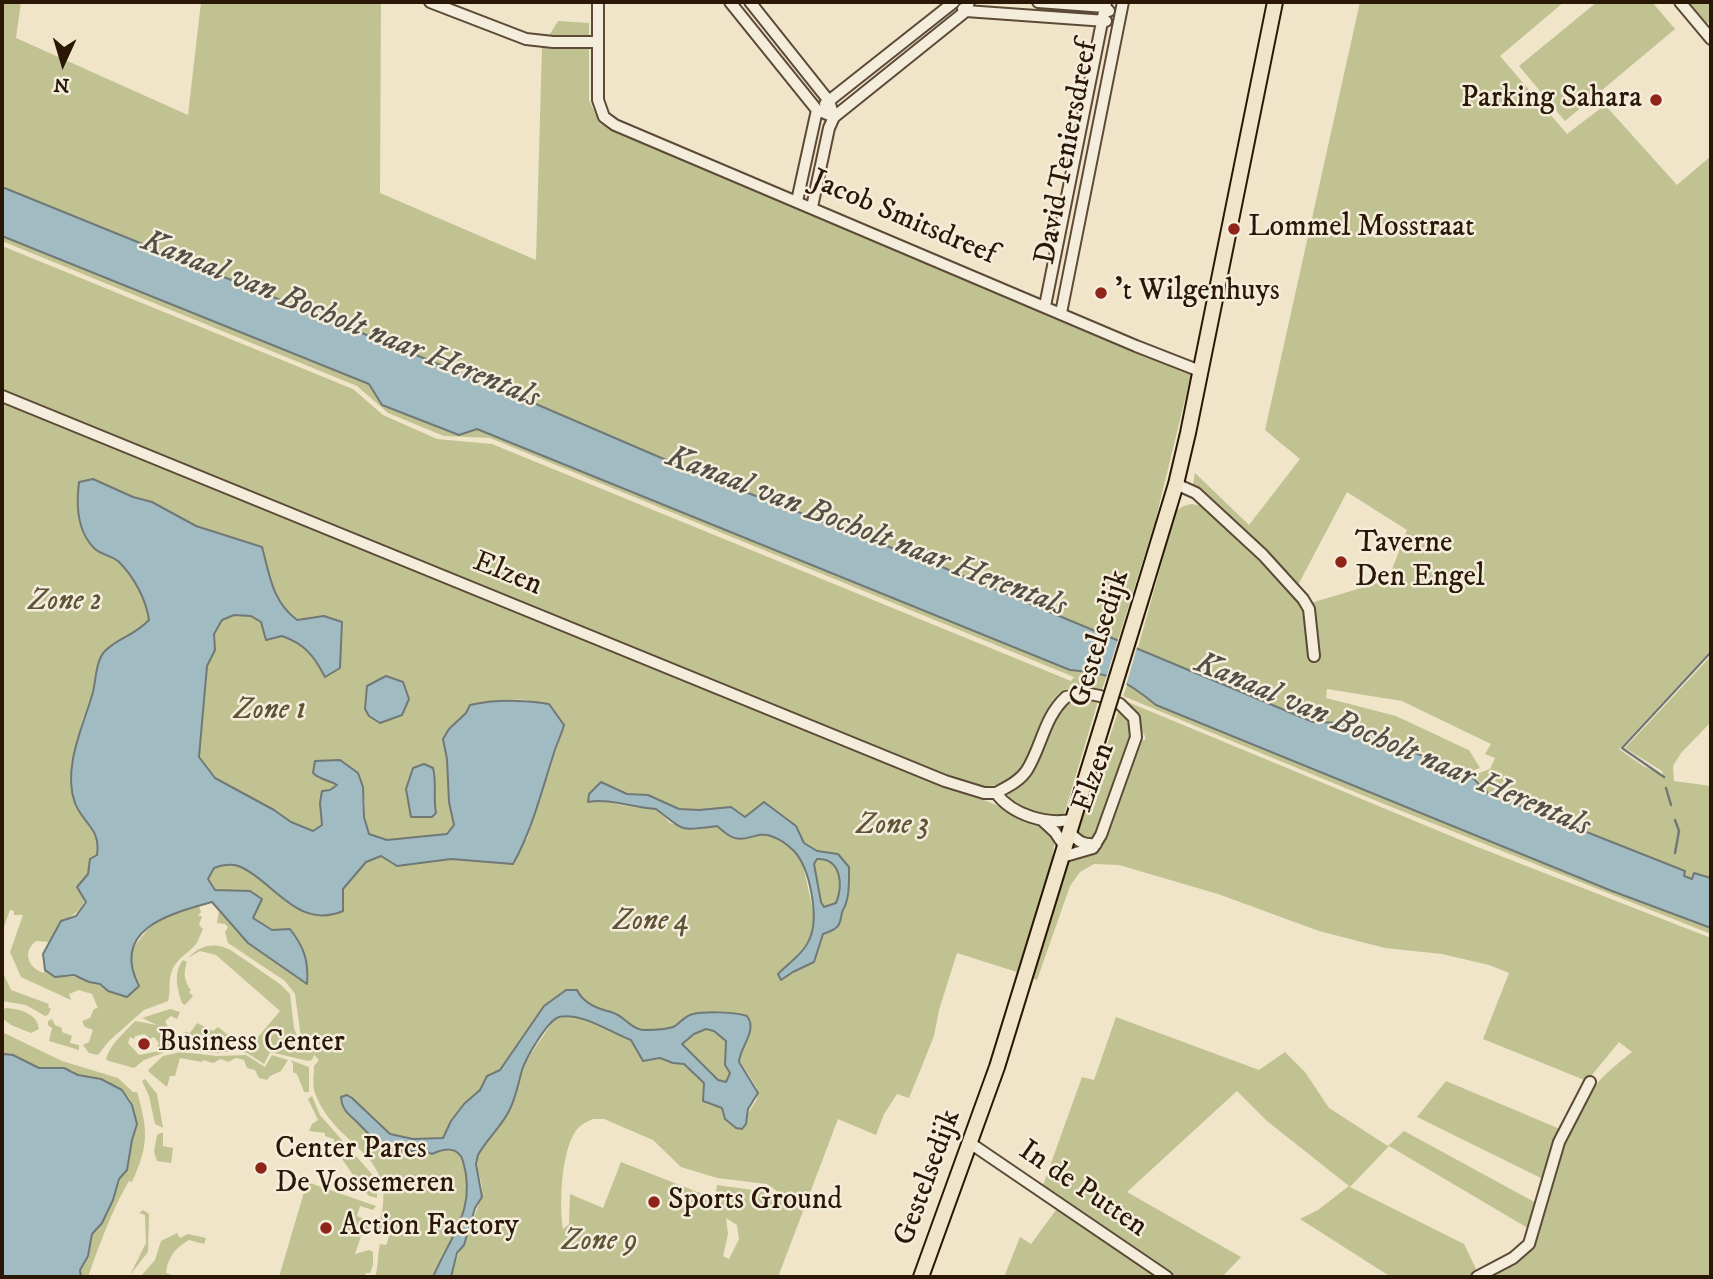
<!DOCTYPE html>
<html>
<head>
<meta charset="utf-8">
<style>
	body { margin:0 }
	#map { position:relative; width:1713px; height:1279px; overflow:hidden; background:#f0e4c9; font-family:"IM FELL DW Pica",serif }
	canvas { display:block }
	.frame { position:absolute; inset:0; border:4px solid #2a1706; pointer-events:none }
	.north { position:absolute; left:28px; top:28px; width:70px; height:70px; -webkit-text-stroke:5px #f5eddc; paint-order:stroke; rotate:184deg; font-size:19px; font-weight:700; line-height:28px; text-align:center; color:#2a1706 }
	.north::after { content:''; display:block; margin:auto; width:24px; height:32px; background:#2a1706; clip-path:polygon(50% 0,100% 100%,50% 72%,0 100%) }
</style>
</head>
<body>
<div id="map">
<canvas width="1713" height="1279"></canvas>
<div class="frame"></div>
<div class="north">N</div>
</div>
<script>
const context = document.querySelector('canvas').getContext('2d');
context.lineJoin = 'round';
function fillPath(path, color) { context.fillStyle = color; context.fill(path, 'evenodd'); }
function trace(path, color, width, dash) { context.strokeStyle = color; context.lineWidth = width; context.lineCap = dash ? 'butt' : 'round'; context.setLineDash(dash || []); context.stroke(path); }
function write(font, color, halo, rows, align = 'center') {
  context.font = font + ' "IM FELL DW Pica",serif'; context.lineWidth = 5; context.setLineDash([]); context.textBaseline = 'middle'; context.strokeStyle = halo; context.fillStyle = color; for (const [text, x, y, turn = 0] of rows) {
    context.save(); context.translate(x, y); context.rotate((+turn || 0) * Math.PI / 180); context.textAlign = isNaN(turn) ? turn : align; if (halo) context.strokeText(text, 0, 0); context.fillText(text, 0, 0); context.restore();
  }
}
const green = new Path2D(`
	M2 2H21L16 38 188 115 201 2H381L380 193 536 260 542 47 558 21 589 23V100L600 124 1191 375 1155 522 1118 640 942 567 701 475 522 398 2 187Z
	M1360 2H1564L1500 56 1567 134 1605 105 1677 185 1711 156V650L1619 749 1643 766 1663 775 1662 771 1625 748 1711 656V722L1681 753 1673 766 1674 781 1711 786V878L1694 873 1692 879 1683 876 1685 871 1488 793 1474 775 1490 769 1495 758 1485 754 1491 744 1402 701 1327 689 1326 698 1396 716 1462 747 1469 750 1480 768 1472 771 1345 723 1313 722 1138 648 1176 511C1186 504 1192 502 1203 507L1304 605 1388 580 1407 530 1347 492 1297 587 1245 531 1193 484 1195 473 1249 525 1300 459 1265 430Z
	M1597 2H1652L1675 29 1565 121 1519 66Z
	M1688 2H1711V21L1707 24Z
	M2 236 370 384 382 405 459 435 477 429 1070 670 1104 673 1107 675 1101 692C1032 667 1049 750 1014 777 1003 785 991 786 978 787L2 391V246L353 389 383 415 437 439 492 444 1071 681 1074 677 490 438 444 436 388 413 357 386 2 241Z
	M2 401 1011 811 1039 823 1055 839 1051 867 1017 972 957 953 939 1010 934 1036 909 1098 897 1094 884 1114 876 1135 838 1119 778 1277H451C459 1250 471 1225 481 1199 486 1186 474 1169 478 1155L511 1108 524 1064 554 1020C579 1008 608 1032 631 1040L637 1053 650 1061 660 1058 672 1063 684 1064 704 1083 703 1098 707 1104 722 1108 728 1123 738 1129 757 1099V1088L739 1060 751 1022 747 1016 742 1014 695 1013 671 1027 642 1030 636 1029 624 1018 588 1003 581 998 577 991 566 990 542 1009 500 1069 489 1074 480 1090 464 1104 448 1126 443 1138 413 1139 390 1134 347 1095 341 1097C342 1110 350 1115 359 1124 385 1152 391 1150 428 1151L433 1154C443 1149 458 1145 463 1161 477 1206 452 1238 433 1277H375C379 1264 377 1255 380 1244L386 1245 389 1237 379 1233 377 1230C405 1152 336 1151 315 1093 312 1085 314 1075 314 1066L319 1060 314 1055 312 1060 308 1061 270 1052 264 1064 247 1053 238 1051 216 1053 177 1050 185 1032 190 1033 197 1023 213 1031 218 1027 238 1043 246 1037 253 1043 280 1011 216 955 200 951 188 958C200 945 215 941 232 951L280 984 290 994 294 1028 298 1039 313 1053 301 1038 295 994 285 981 228 943 225 932 228 927 225 924 217 923 219 911 235 930 298 979 272 930 252 917 262 898 250 891 215 890 208 879 214 868 226 865 240 866 259 880 343 890 366 862 381 856 412 865 430 860 451 859 489 862 527 839 564 725C555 715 540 703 526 700 514 698 482 702 470 705L467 713 449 729 443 739 447 759 449 802 454 825 447 834 387 840 369 834 364 817 365 802 358 773 340 760 316 761 319 779H327L338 785 330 790 322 825 313 831 290 822 274 810 215 778 198 757 207 665 215 650 214 634 222 620 234 615 252 616 305 647 313 656 324 616 297 620C272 600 270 576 262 546L196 526 152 502 133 497 93 479 77 498C78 516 82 541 99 552 106 555 114 557 119 562 134 576 146 599 149 620L138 631 119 641 97 668 92 694 82 721 74 756 72 782 75 803 99 843 97 856 90 859C87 887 92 910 61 921L50 942 36 941C22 952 28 967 43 973L45 970 55 977C73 975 95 979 108 991L130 968 132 949 153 923 169 915 199 906 201 912 198 916H202L199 925 203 929C200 934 199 940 196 944 187 955 175 959 171 974 168 983 171 992 168 1001L144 1010 109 1041 98 1055 89 1053 83 1045 89 1042 93 1030 85 1027 82 1021 90 1018 94 1009 98 1008 92 994 79 990 69 994 71 1000 21 977 10 952 23 915H14V911L10 910 2 932ZM409 784 435 788 434 800 436 813 406 790ZM615 787 627 794 649 795 679 809 699 810 731 807 746 818 765 803 796 826 804 843 817 851 838 854 844 910 842 912 837 929 823 934 814 962 793 972 796 957 810 939 815 918 802 862 793 850 769 835 756 834 743 839 733 838 717 826 694 830 670 823 656 809C634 808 608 805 589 794L595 789ZM593 1119H604L653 1140 681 1167 717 1178 767 1184 781 1194 717 1185 715 1196 705 1195 621 1162 603 1208 570 1194 569 1224 563 1229C559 1205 561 1147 578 1128 582 1124 588 1121 593 1119ZM726 1218 737 1225 739 1239 729 1259 723 1256 728 1234Z
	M1128 683 1156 705 1612 891 1711 928V934L1384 804 1140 703 1123 696Z
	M1082 696 1098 701 1064 815C1048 823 1027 809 1011 803L1008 797 1009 790C1026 762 1050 706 1082 696Z
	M1123 700 1475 846 1711 938V1277H1489C1506 1269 1522 1262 1533 1246 1551 1193 1559 1129 1596 1085 1606 1072 1620 1062 1632 1052L1619 1042 1587 1081 1483 1039 1509 973 1489 965 1442 954 1385 948 1319 931 1218 894 1119 865 1094 864 1080 872 1070 886 1037 980 1031 978 1066 865C1077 855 1093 856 1101 845L1138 741 1145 740V736Z
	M1119 709 1132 723 1131 733 1097 835 1091 840 1081 839 1078 833Z
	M817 859C842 858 843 886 836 903L824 907 821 902 814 864Z
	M183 960 187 962C183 973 184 981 191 990L189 992 193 996 185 1005 182 1003C177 988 173 973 183 960Z
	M2 971 11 990 49 1004 48 1007 51 1009 48 1015 45 1016 26 1005 2 1001Z
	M6 1008C20 1009 37 1013 39 1029L31 1033 11 1025 2 1018V1010Z
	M170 1009 180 1012 177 1019 171 1016 165 1021 168 1027 175 1029 173 1032 180 1036 174 1049 144 1060 134 1068 109 1061 106 1059C110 1044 125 1032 135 1021L157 1025 142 1018ZM145 1034 150 1039 154 1037 159 1043 157 1047 160 1048 159 1051 139 1055 128 1043 130 1037 134 1039 135 1036Z
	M1116 1017 1259 1070 1285 1052 1305 1072 1329 1108 1388 1146 1404 1131 1538 1204 1531 1230 1389 1146 1350 1187 1464 1244 1477 1271 1467 1277H1391L1300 1219 1318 1210 1349 1186 1267 1121 1237 1091 1127 1192 1241 1257 1222 1277H1172L1042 1188 1082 1077 1094 1080Z
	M52 1019 55 1025 62 1028V1032L72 1036 70 1043 79 1045V1050L49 1041 52 1028 48 1025V1021Z
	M703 1030 713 1031 726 1041 725 1065 730 1073 726 1082 718 1080 683 1046V1041Z
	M2 1032 62 1061 118 1078 133 1092H137C148 1130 149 1145 132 1182L129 1181C112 1209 99 1246 88 1277H81L80 1270 88 1256 92 1234 102 1223 113 1200 119 1178 127 1170 132 1140 136 1129V1120L130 1099 122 1090 101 1079 78 1075 72 1070 39 1068 13 1055H2Z
	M181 1052 217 1056 246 1055 265 1067 272 1055 288 1060 281 1071 270 1076 267 1080 259 1078 255 1070 247 1068 244 1060 236 1058 228 1062 221 1059 213 1063 203 1060 202 1062 180 1058 175 1076H170L167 1087 150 1073 148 1070 163 1056Z
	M290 1060 309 1067V1092H304L297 1074 293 1072V1063Z
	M145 1079 157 1094 163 1128 155 1124 149 1096 142 1081Z
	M1446 1081 1560 1129 1545 1180 1417 1117Z
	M312 1096 320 1115 377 1180V1198L369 1196 358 1184 353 1187 351 1182 353 1175 338 1153 340 1144 334 1143V1139L325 1136V1133L309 1131 312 1124 318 1120 308 1099Z
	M160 1133H163V1146L173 1148 171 1163 157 1161 154 1152 157 1135Z
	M307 1182 376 1206 373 1210 360 1206 357 1216 371 1222 368 1235 361 1236 355 1254 369 1250 373 1252V1265L370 1273H366L365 1277H279Z
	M1059 1206 1161 1277H1004L1020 1237 1031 1244Z
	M143 1210 149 1214 148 1252 130 1275 146 1243 145 1215 139 1213Z
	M177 1233 180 1238 188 1234 206 1238 204 1244 189 1240C175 1248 168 1257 166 1273L178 1277H140L155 1260 161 1241Z`);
const water = new Path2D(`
	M2 187 522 398 701 475 942 567 1313 722 1345 723 1472 777 1488 793 1685 871 1684 876 1692 879 1694 873 1711 878V928L1612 891 1156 705C1123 678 1112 674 1070 670L477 429 459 435 382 405 369 384 2 236Z
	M93 479 133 497 152 502 196 526 262 547C270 576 272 601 297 620L324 616 342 622 340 668 325 677C314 656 305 644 282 636L266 640 261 622 251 616 234 615 222 620 214 634 215 650 207 666 199 757 215 778 274 810 291 822 313 831 322 825 320 803 322 791 330 790 337 785C329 780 320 780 313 773L315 761 340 760 358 773 363 787 364 817 369 834 387 840 447 834 454 825 449 802 447 759 443 739 449 729 466 713 470 705C495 699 523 700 549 704L564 725C561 736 556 745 553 756 541 793 532 830 513 864L451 859 397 866 381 856 366 862 343 889V911C298 930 275 883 241 867 232 863 222 865 214 868L208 879 215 890 250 891 262 899 253 918 272 930 290 929C304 947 309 961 307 984L248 943 212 902C169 914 110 929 139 986L127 997 108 991 100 984 89 982 74 975 55 977 45 970 43 954 61 921 76 916 86 902 77 887 88 874 90 859 97 855C101 828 83 824 75 803 62 768 84 724 93 692 96 679 96 660 105 651 119 637 134 636 149 620 146 599 134 577 119 562 113 556 102 555 95 549 77 532 76 505 79 482Z
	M386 676 403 682 409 699 402 715 380 723 369 716 365 709 367 686Z
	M424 764 433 768C437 783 433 798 436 813L432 817H411L406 789 413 768Z
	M601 782 627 794 648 795 679 809 699 810 731 807 745 817 764 802 796 826 804 843 817 851 838 854 849 867C849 882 850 899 842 912 840 927 838 929 823 934L814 962 793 972 781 980 778 974C789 963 804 953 810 938 819 916 810 868 794 851 788 845 779 839 771 836 757 831 747 842 735 838 729 837 722 830 717 826 679 831 686 832 656 809 633 808 610 798 588 802L589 794ZM817 859C842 858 843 886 836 903L824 907 821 902 814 864Z
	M566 990H577C583 1003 598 1009 611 1012 624 1015 630 1029 643 1030 652 1030 667 1030 675 1026 681 1022 686 1015 693 1014 704 1011 736 1012 747 1016 758 1031 740 1046 739 1062L758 1093 748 1109 746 1124 742 1129 736 1128 725 1119 722 1108 703 1101 704 1083 684 1064 673 1063 660 1058 643 1061 631 1040C611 1033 582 1012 559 1017 547 1021 526 1058 522 1070 518 1084 516 1098 509 1111 501 1127 487 1139 478 1155L476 1164 482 1197 475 1208 464 1245 457 1253 451 1277H433C451 1235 477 1209 463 1161 458 1145 443 1149 432 1154 425 1150 419 1151 411 1151 383 1150 377 1143 359 1124 350 1115 342 1111 341 1097L347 1095 352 1098 390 1134 413 1139 443 1138 451 1121 464 1104 480 1090 487 1076 500 1070 544 1006ZM706 1029 714 1031 726 1041 725 1065 730 1073 726 1082 718 1080 682 1044 694 1034Z
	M4 1054 13 1055 39 1068H64L78 1075 101 1079 122 1090 132 1105 137 1124 132 1140 127 1170 119 1179 113 1200 102 1223 92 1234 88 1256 80 1270 81 1277H2V1055Z`);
const pier = new Path2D(`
	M1119 636 1138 644 1126 686 1106 678Z`);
const stream = new Path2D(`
	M1664 777 1622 748 1711 652
	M1666 788 1671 805
	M1675 853 1679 831 1675 820`);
const minor = new Path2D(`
	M430 2 526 39 553 42H598
	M598 2V100L604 117 615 125 1136 346 1200 371
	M730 2 817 110
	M750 2 829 101 834 117 829 128 812 207
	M1038 2 1105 7 1109 11
	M1680 2 1711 39
	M963 9 966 11 1106 21
	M825 104 954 2
	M817 110 834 117 966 11 969 2
	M797 201 817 110
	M1045 306 1106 2
	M1061 313 1123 2
	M2 396 945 781 984 793H996C1012 815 1048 826 1074 819
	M1176 484 1196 493 1263 555 1303 599 1309 609 1314 656
	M996 793C1007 787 1020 781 1027 770 1042 746 1044 717 1066 697L1085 693 1100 696 1120 704 1134 718 1136 737 1101 835 1093 848 1062 857
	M1042 820 1055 832 1065 847
	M1070 833C1079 842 1083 845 1096 844
	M970 1143 1167 1277
	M1477 1277 1513 1258 1529 1244 1559 1142 1590 1082`);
const major = new Path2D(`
	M1145 586 1176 484 1188 433 1275 2
	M921 1277 997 1067 1105 716`);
const majorBridge = new Path2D(`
	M1105 716 1145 586`);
const markers = [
	[1656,100,7,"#8f2418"],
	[1234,229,7,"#8f2418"],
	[1101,293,7,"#8f2418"],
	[1341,562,7,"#8f2418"],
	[144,1044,7,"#8f2418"],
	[261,1168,7,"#8f2418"],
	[654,1202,7,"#8f2418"],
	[326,1228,7,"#8f2418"]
];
const poiNames = [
	["Parking Sahara",1642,100,"right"],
	["Lommel Mosstraat",1248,229],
	["'t Wilgenhuys",1115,293],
	["Taverne",1355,545],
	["Den Engel",1355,579],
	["Business Center",158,1044],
	["Center Parcs",275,1151],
	["De Vossemeren",275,1185],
	["Sports Ground",668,1202],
	["Action Factory",340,1228]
];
const streetNames = [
	["David Teniersdreef",1068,153,-79],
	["Jacob Smitsdreef",903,219,23],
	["Elzen",507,575,22],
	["Gestelsedijk",1101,639,-73],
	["Elzen",1095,778,-70],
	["Gestelsedijk",929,1178,-70],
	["In de Putten",1082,1190,34]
];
const parkNames = [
	["Zone 2",65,603],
	["Zone 1",270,712],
	["Zone 3",893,827],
	["Zone 4",651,923],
	["Zone 9",600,1243]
];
const waterNames = [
	["Kanaal van Bocholt naar Herentals",340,321,22],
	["Kanaal van Bocholt naar Herentals",866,533,21],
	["Kanaal van Bocholt naar Herentals",1392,746,23]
];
fillPath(green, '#c0c292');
fillPath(water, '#a1bbc2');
trace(water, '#717977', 2);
fillPath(pier, '#f0e4c9');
trace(stream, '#717977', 2.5);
trace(minor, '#5c4a37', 14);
trace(major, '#2a1706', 18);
trace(minor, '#f5eddc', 10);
trace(major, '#f0e4c9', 14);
trace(majorBridge, '#2a1706', 18, []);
trace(majorBridge, '#f0e4c9', 14);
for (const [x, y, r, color] of markers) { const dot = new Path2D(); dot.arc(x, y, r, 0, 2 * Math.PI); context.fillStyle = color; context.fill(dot); trace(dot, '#f5eddc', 2.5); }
write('30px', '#2a1706', '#f5eddc', poiNames, 'left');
write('30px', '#2a1706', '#f5eddc', streetNames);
write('italic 30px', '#5e5337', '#f5eddc', parkNames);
write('italic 32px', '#545048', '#f5eddc', waterNames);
</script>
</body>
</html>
